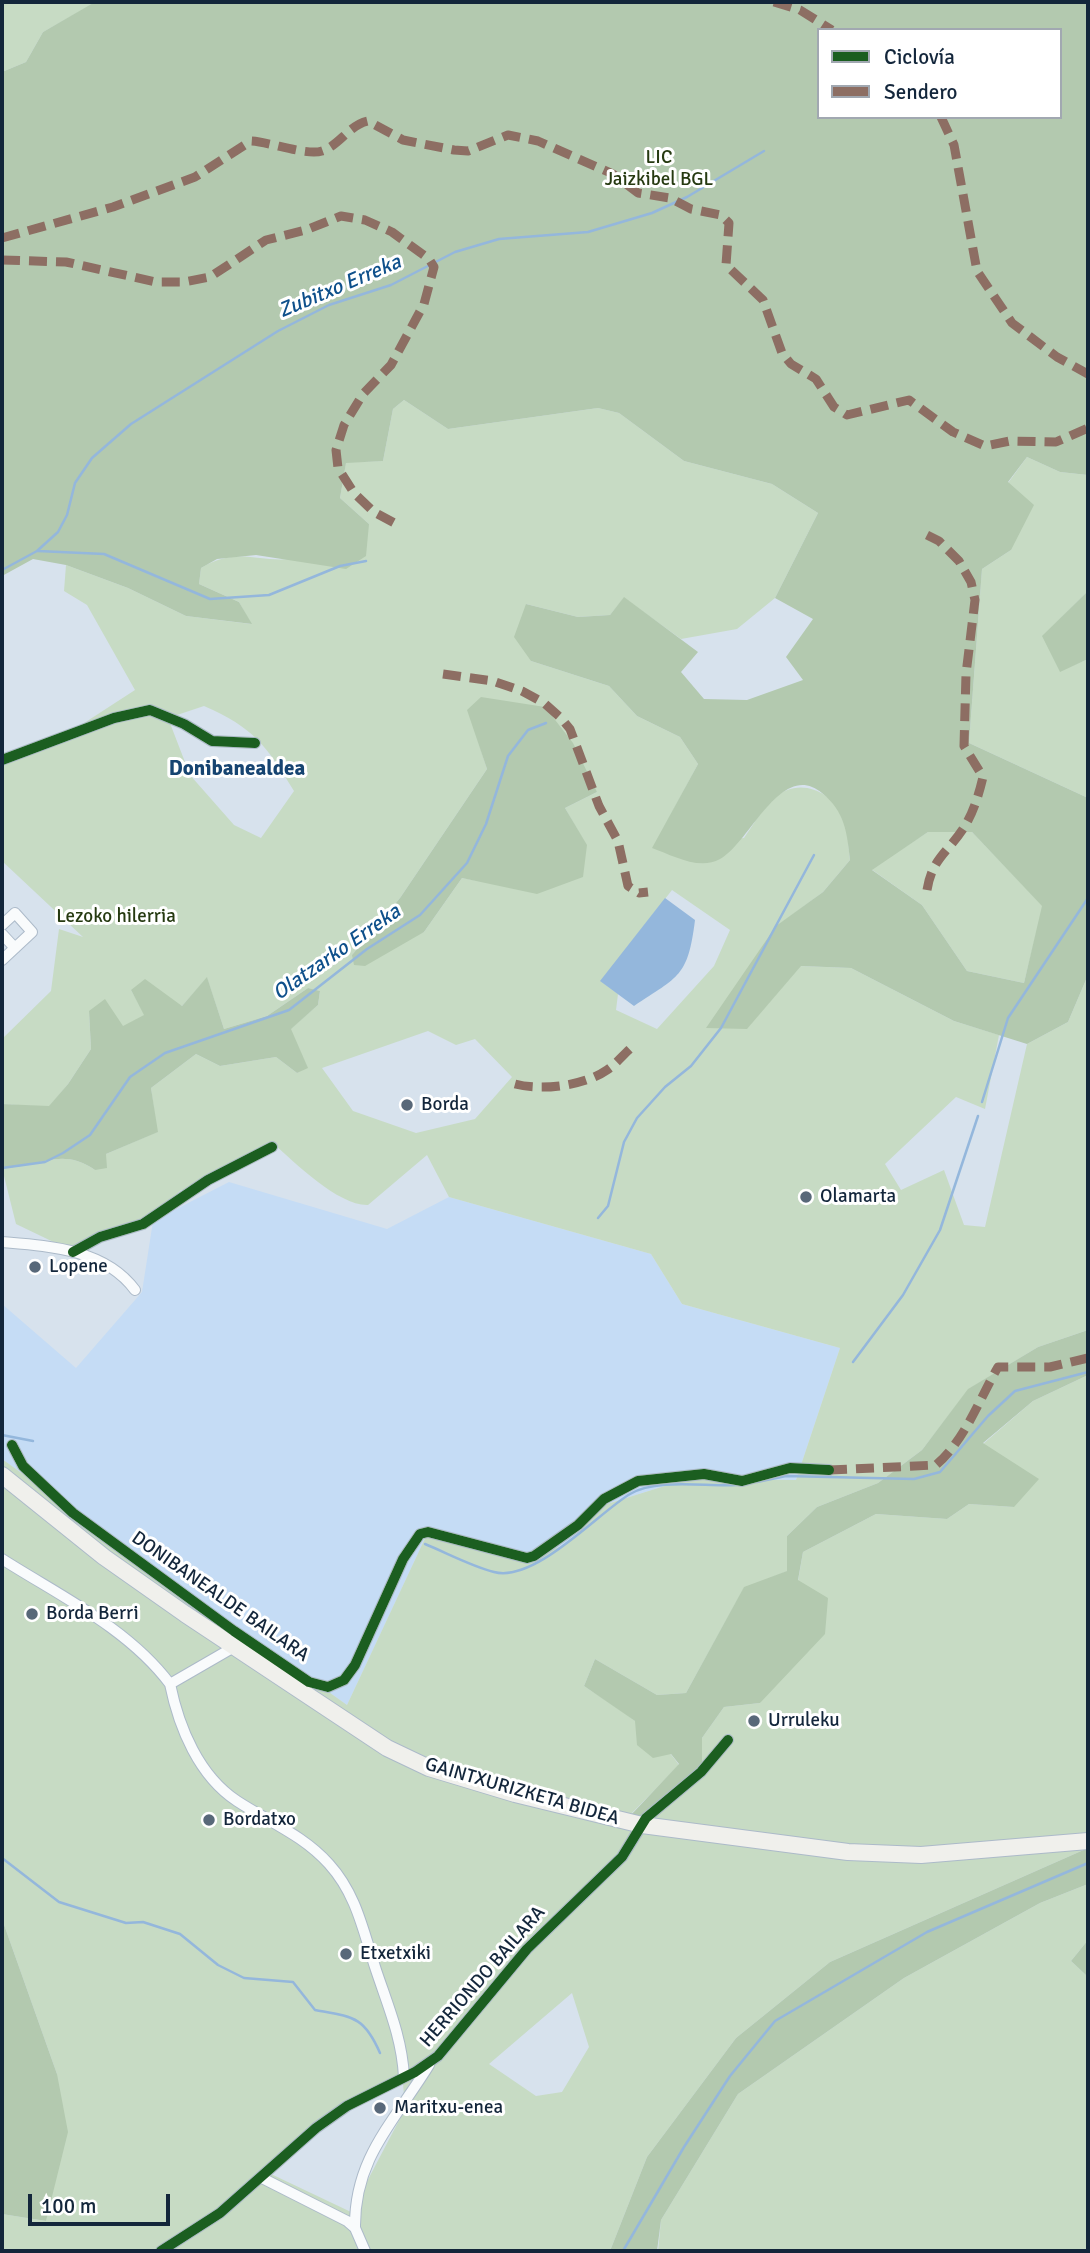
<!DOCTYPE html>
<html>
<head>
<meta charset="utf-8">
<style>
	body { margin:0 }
	#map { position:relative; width:1090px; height:2253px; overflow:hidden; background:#d7e2ed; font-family:Signika,sans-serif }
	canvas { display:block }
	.frame { position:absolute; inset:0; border:4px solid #13263b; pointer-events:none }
	.legend { position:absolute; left:817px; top:28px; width:245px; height:91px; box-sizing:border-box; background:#fff; border:2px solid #a1a8b1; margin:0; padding:9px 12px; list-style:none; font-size:21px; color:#13263b }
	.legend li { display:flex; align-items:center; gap:14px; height:35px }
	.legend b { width:35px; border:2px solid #a1a8b1 }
	.scale { position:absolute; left:28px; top:2194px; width:142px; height:32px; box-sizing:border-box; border:4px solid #13263b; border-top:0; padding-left:9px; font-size:21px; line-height:24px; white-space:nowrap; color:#13263b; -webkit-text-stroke:5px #fff; paint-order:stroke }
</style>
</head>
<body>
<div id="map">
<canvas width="1090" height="2253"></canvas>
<div class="frame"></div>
<ul class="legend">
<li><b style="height:9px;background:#1b5e20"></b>Ciclovía</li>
<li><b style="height:9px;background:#8d6e63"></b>Sendero</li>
</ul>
<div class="scale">100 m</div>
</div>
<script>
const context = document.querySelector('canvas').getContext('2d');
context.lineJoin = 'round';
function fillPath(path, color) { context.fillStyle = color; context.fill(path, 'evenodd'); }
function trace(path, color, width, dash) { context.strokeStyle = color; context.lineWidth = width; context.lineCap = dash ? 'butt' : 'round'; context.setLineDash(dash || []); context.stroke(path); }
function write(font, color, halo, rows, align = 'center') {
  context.font = font + ' Signika,sans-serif'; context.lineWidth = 6; context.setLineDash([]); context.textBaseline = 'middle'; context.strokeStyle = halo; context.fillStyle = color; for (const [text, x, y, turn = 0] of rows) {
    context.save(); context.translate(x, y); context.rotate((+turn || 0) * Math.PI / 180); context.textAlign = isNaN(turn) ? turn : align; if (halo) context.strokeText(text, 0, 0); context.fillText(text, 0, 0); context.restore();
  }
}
const built = new Path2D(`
	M229 1182 387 1229 449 1197 651 1254 682 1304 840 1348 796 1480 687 1479 607 1504 565 1545 527 1558 428 1532 347 1705 2 1459V1304L76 1368 142 1292 153 1221Z`);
const green = new Path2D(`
	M2 2H95V3L43 32 26 62 2 72Z
	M404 400 448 429 598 408 619 413 684 461 772 484 818 513 775 598 737 629 681 639 624 598 610 615 578 617 526 604 531 661 609 686 637 716 680 737 698 764 653 848 744 838C753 825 762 810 773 799 798 776 830 790 844 817 849 829 848 848 850 860L823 892 776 927 747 1028 800 966 851 968 954 1021 999 1035 985 1109 956 1097 885 1164 901 1190 944 1170 964 1225 985 1227 1027 1044 1068 1022 1088 975V1330L1038 1347 969 1389 922 1450 878 1483 817 1507 787 1536 788 1571 744 1588 686 1693 657 1695 595 1659 584 1686C617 1708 656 1731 679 1765L631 1814 702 1776V1738L724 1707 760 1703 798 1581 803 1552 876 1514 947 1519 969 1504 1014 1507 983 1444 1033 1401 1088 1375V1848L830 1962 736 2038 647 2157 610 2251H2V2214L46 2221 57 2074 2 1919V1459L347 1705 428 1532 527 1558 565 1545 607 1504 687 1479 796 1480 840 1348 682 1304 651 1254 449 1197 427 1155 368 1205C339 1206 295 1163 274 1144L186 1191 181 1190 160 1213 68 1249 16 1224 2 1168C38 1168 61 1146 95 1170L106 1154 157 1132 151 1088 196 1054 220 1066 276 1057 297 1073 307 1067 290 1029 318 1005 320 991 308 988 267 1016 224 1029 207 978 182 1006 131 990 145 1015 123 1027 89 1011 91 1049 68 1084 49 1107 2 1104V1039L51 991 59 929 83 937 2 861V756L61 738 135 690 87 605 64 591 66 565 128 588 186 616 251 624 239 602 199 584 201 568C237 547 256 562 290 559 307 557 351 532 369 524L340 498 346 462 383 461 393 409ZM204 706C254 728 266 745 294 791L261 838 234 825 190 775 168 718ZM468 709 597 792 565 808 586 845 490 883 462 878 424 932 352 955 400 898 487 769ZM672 890 730 930 714 966 657 1029 616 1010 618 994 601 981ZM428 1031 456 1045 475 1039 512 1077 475 1119 416 1133 353 1111 322 1068ZM572 1993 589 2047 562 2092 536 2096 489 2064ZM403 2083 405 2109 351 2212 271 2174 335 2114Z
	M1027 457 1060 472 1088 475V591L1043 636 1060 671 1088 659V798L969 743 982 569 1011 550 1008 483Z
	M928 832H972L1043 906 1024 983 967 971 922 905 871 869Z
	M1088 1884V1940L1071 1961 1088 1977V2251H658L661 2220 738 2094 904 1978 1040 1903Z`);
const forest = new Path2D(`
	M95 2H1088V475L1060 472 1027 457 1008 482 1034 505 1011 550 982 569 969 743 1088 798V975L1068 1022 1027 1044 954 1021 851 968 801 966 747 1029 706 1028 776 926 823 892 850 860C847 832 845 812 822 793 781 759 750 843 720 859 699 871 672 855 652 848L698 764 680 737 637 716 609 686 531 661 514 637 526 604 578 617 610 615 624 597 698 652 681 672 704 699 747 700 803 680 786 657 813 619 775 598 818 513 772 484 684 461 619 413 598 408 448 429 404 400 393 409 383 461 346 463 340 498 369 524 366 556 346 569 256 555 217 559 201 568 199 584 239 602 252 624 186 616 128 588 66 565 33 559 2 576V72L26 62 43 32ZM819 30H1060V117H819ZM928 832H972L1042 906 1024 983 967 971 922 905 872 870Z
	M1088 591V659L1060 672 1042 636Z
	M481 697 545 707 573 743 597 792 565 808 587 845 583 877 537 894 462 878 424 932 365 966 354 965 352 955 400 898 487 769 467 710Z
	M207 977 224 1029 267 1016 308 988 320 991 318 1005 291 1029 308 1068 297 1073 276 1057 220 1066 196 1054 151 1088 158 1132 106 1154 107 1168 95 1170C61 1146 38 1168 2 1168V1104L49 1106 68 1084 91 1049 89 1011 105 999 123 1026 144 1015 131 990 145 979 182 1006Z
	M1088 1330V1375L1033 1401 983 1443 1039 1479 1014 1507 969 1504 947 1519 876 1514 803 1552 798 1580 828 1598 825 1634 760 1703 724 1707 702 1738V1776L651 1822 631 1815 679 1764 671 1754 653 1758 637 1745 635 1721 584 1686 595 1659 657 1695 686 1693 744 1587 787 1571V1536L817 1507 878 1483 922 1450 968 1389 1038 1347Z
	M1088 1848V1884L1040 1903 904 1978 738 2094 661 2220 657 2251H610L647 2157 736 2038 830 1962Z
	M2 1919 57 2074 68 2132 46 2221 2 2214Z
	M1088 1940V1977L1071 1961Z`);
const water = new Path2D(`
	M665 898 695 920C688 977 679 976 634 1006L600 981Z`);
const stream = new Path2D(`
	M38 551 104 554 210 599 269 595 340 566 366 561
	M2 570 37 551 58 532 67 515 75 483 92 458 131 424 278 331 329 305 391 285 455 252 499 239 588 232 652 213 687 197 764 151
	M982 1102 1008 1018 1088 898
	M2 1168 45 1162 63 1153 90 1135 130 1077 165 1053 289 1010 367 949 420 915 467 863 486 824 508 756 528 730 546 723
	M598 1218 608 1206 624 1142 637 1118 665 1087 691 1066 721 1028 814 855
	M853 1362 903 1295 940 1230 978 1116
	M2 1435 33 1441
	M757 1482 786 1476 914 1479 940 1472 988 1416 1015 1391 1088 1372
	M425 1544C447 1553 471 1566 494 1572 535 1583 598 1513 630 1494 657 1478 707 1487 736 1485
	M2 1858 59 1902 126 1923 143 1922 180 1934 218 1965 244 1978 293 1982 315 2010C353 2017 364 2016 380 2053
	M623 2251 684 2147 730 2076 775 2021 927 1932 1088 1863`);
const minor = new Path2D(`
	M2 760 114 718 150 710 184 724 212 741 255 743
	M2 925 15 913 32 932 2 960
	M2 934 15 948
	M2 1242C49 1246 105 1249 135 1290
	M73 1252 100 1237 143 1224 208 1180 272 1147
	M12 1445 23 1466 73 1513 234 1631 309 1682 328 1687 344 1680 355 1665 403 1559 420 1534 428 1532 527 1558 534 1556 578 1525 604 1499 638 1481 704 1474 742 1481 790 1468 829 1470
	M2 1559C60 1596 128 1628 170 1684
	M234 1647 170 1684C179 1728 199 1776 237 1801 269 1822 303 1835 329 1864 357 1895 363 1931 376 1970 388 2006 402 2038 404 2077
	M262 2178 347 2221 355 2228 365 2251
	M355 2228C354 2158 394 2122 429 2065
	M161 2251 220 2213 316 2128 347 2106 415 2072 438 2056 527 1949 622 1857 646 1818 701 1772 728 1740`);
const secondary = new Path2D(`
	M2 1475 104 1557 185 1614 387 1748 429 1768 515 1794 642 1825 848 1852 921 1855 1088 1841`);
const quiet = new Path2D(`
	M774 2 800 10 832 30
	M941 117 954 145 977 271 1012 323 1057 357 1088 374
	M2 238 113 207 195 177 251 141C270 142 307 156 322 151 340 145 349 125 368 121L403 140 454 150 468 151 508 135 538 141 613 174 638 193 670 198 691 209 721 215 729 223 726 265 763 300 782 353 791 364 816 379 834 407 847 415 909 400 953 432 985 446 1010 441 1056 442 1088 428
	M2 260 66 262 156 282H184L210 277 266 240 306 230 341 216 365 220 392 232 429 259 434 267 424 304 391 365 363 394 344 425 336 450 338 468 354 493 374 512 398 525
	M443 674 493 681 522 691 544 703 561 718 570 729 599 806 618 841 628 886 639 893 648 892
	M927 890C932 859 947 853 963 829 973 814 979 794 983 777L964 746 966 674 975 600 971 582 959 561 939 541 927 535
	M515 1084C541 1091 584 1086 607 1070 616 1064 623 1055 631 1048
	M829 1470 936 1465C965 1440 979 1400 998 1367H1050L1088 1358`);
const cycleway = new Path2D(`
	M2 760 114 718 150 710 184 724 212 741 255 743
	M73 1252 100 1237 143 1224 208 1180 272 1147
	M12 1445 23 1466 73 1513 234 1631 309 1682 328 1687 344 1680 355 1665 403 1559 420 1534 428 1532 527 1558 534 1556 578 1525 604 1499 638 1481 704 1474 742 1481 790 1468 829 1470
	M161 2251 220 2213 316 2128 347 2106 415 2072 438 2056 527 1949 622 1857 646 1818 701 1772 728 1740`);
const markers = [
	[407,1105,7,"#586879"],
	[806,1197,7,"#586879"],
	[35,1267,7,"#586879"],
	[32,1614,7,"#586879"],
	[754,1721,7,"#586879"],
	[209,1820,7,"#586879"],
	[346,1954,7,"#586879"],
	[380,2108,7,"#586879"]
];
const parkNames = [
	["LIC",659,158],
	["Jaizkibel BGL",659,180],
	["Lezoko hilerria",116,917]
];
const poiNames = [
	["Borda",421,1105],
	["Olamarta",820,1197],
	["Lopene",49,1267],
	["Borda Berri",46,1614],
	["Urruleku",768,1721],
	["Bordatxo",223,1820],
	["Etxetxiki",360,1954],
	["Maritxu-enea",394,2108]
];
const streetNames = [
	["DONIBANEALDE BAILARA",220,1597,35],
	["GAINTXURIZKETA BIDEA",522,1792,16],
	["HERRIONDO BAILARA",483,1977,-49]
];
const waterNames = [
	["Zubitxo Erreka",340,287,-23],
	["Olatzarko Erreka",337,953,-35]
];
const neighbourhoodNames = [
	["Donibanealdea",237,769]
];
fillPath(built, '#c5dcf5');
fillPath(green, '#c7dbc4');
fillPath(forest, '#b3c9af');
fillPath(water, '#94b7dc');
trace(stream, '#94b7dc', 2.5);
trace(minor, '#acbac9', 12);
trace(secondary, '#acbac9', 18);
trace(minor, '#f9fbfc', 10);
trace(secondary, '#f0f0ec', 16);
trace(quiet, '#8d6e63', 9, [18, 9]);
trace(cycleway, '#1b5e20', 10);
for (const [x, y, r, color] of markers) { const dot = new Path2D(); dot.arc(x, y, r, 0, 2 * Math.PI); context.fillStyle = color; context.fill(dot); trace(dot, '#fff', 2.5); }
write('19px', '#263a11', '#fff', parkNames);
write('19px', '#13263b', '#fff', poiNames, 'left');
write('19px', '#13263b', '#fff', streetNames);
write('italic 21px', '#0e508b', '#fff', waterNames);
write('bold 21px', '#164471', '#fff', neighbourhoodNames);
</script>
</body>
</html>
